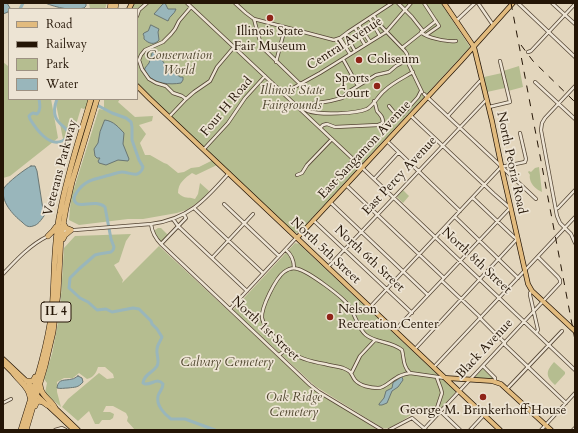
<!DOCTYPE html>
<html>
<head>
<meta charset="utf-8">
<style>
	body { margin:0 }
	#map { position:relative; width:578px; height:433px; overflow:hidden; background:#e3d6bd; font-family:Cardo,serif }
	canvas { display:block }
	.frame { position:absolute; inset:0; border:4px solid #241506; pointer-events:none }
	.legend { position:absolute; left:8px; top:8px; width:130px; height:92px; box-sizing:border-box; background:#ede4d4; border:1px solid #9d9182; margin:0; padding:5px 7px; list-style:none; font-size:12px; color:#241506 }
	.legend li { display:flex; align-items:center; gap:8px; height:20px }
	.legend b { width:20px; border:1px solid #9d9182 }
</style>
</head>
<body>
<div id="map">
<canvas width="578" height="433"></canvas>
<div class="frame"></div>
<ul class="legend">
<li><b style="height:5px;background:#e2bb7e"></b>Road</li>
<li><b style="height:5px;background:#241506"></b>Railway</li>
<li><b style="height:11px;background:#b5bd90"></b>Park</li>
<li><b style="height:11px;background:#99b6bb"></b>Water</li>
</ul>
</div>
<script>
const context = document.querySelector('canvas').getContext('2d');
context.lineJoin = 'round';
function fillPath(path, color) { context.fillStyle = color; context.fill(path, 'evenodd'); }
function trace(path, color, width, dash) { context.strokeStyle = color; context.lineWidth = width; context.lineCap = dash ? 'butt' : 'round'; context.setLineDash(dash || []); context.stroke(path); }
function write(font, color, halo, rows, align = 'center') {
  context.font = font + ' Cardo,serif'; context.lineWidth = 3.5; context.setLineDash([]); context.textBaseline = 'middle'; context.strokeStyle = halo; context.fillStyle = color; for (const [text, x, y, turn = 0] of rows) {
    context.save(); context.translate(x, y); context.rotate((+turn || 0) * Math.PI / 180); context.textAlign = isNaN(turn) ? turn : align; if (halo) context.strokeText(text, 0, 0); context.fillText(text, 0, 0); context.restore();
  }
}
const green = new Path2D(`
	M89 3H107L105 9H90Z
	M134 3H441L470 47 299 232 297 233 293 232 139 86 137 83V9H130Z
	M3 62 8 66 9 74V99H51L58 138 10 176 3 178Z
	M519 66 523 87 508 91 503 71Z
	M502 73 505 88 487 92 484 77Z
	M55 99H87L89 101 86 108 84 109 81 108 75 128 68 147H67L63 139Z
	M104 99H120L118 102 135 117 153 116 152 121 139 125 146 134 140 143 145 155H150L164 163 167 164 178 173 184 172 191 168 199 167 213 160 217 165 196 175 192 173C185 178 178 183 178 193 186 200 187 196 195 199L198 194 200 183 209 191 208 193 202 200 186 210 177 213 143 219H128L79 225 69 220 71 198 99 109 104 110Z
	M539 167 542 192C537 190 531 185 530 179 529 172 532 178 528 172L529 171 531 172 535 168Z
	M403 190 409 196 403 203 397 197Z
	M158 228H161L168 235 161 243C158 239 153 234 155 230Z
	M131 234 126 241 119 262 114 265 123 280 122 283 159 246 305 382 378 430H135L127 421 128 417 126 413 113 406H106L103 412H110L114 414 113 418 110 420H102L99 424H95L89 411 78 421 62 407 68 399 99 373 107 379 114 378 113 374 105 367H98C96 373 94 377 87 379L79 373 73 378H64L57 382V392L61 407 45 393 47 383 44 379 52 354 60 312 64 248 75 236Z
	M295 243 299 244 455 391V393L434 416 428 410 423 415 418 410C414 413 392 428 388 428 385 429 382 428 379 426L315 386 233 310Z
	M554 362 565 372V374L555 385C545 376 546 371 554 362Z
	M483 368 494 378 493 380 474 378Z`);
const water = new Path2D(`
	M3 3H7L10 8 8 12 3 14Z
	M45 3H86V6L84 8C71 11 58 8 45 3Z
	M165 3 168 9H176C175 14 169 16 168 21L154 14 162 5Z
	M151 25 159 29 158 32 159 40C154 46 148 43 144 39V36L143 34 144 33 148 31Z
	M156 52 167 67 180 77H183V80L181 83C170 85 154 84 147 74 146 72 144 70 145 68 146 66 148 65 149 63 150 60 151 57 152 53Z
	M105 120C114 121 119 128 124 133L123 144 129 159 128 161 118 160 106 165 99 163 98 161 100 158H97L95 156 94 149 98 143 100 132Z
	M31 166H35L37 171 44 216C41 220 38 225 33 226 28 228 25 225 22 222 13 215 0 201 4 188 8 182 25 169 31 166Z
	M78 376 82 378 83 382C78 388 75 387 68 388 64 388 61 389 57 388 58 378 65 381 72 379 74 379 76 377 78 376Z
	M402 377 403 380 398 387 392 391 387 403 382 405H379V404L384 398 386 391 392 388 393 383Z`);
const river = new Path2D(`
	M20 9 23 3
	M39 99C40 105 41 110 37 114L33 113 31 114 29 116 30 119C36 129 49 147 62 141 64 140 68 138 68 135 70 125 47 125 57 99
	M95 104 112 113 126 118 131 122 132 127V140L139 160 143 167C142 171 140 173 137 174 132 175 127 172 122 172 118 172 114 174 110 175 96 179 86 179 77 192 75 195 72 199 76 203 81 208 96 199 105 207L111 239 114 247 113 250 111 252 99 254 95 255 79 269 70 278 69 288 80 298 88 302 97 310 106 309 112 312 133 308 139 309 151 321 152 324 157 329 162 337C160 342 157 345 157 349 156 355 160 361 157 366 153 373 144 374 143 383L145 384C152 385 157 377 163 384 163 389 159 392 158 396 156 405 164 414 171 419H185L215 430`);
const minor = new Path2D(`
	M187 3 352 158C356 160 361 161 362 167
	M235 3 246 13 254 19 334 40 340 38 348 32 392 3
	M398 3 412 17 423 31
	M424 3 439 26 426 35
	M478 3 493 25
	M518 3 575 57
	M552 3 575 24
	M137 16 139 10 147 3
	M374 16 380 25 405 51 407 54 409 65 422 92
	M254 19C257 29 258 40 264 49L300 84
	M370 19 380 36
	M456 21 475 3
	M359 25 370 42
	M355 28 365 45
	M421 32C426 38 448 42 456 41
	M346 35 355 51
	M340 38 350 54
	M402 48 436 21
	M528 52 531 51 575 4
	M343 59 358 86
	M276 62 285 28
	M535 82 575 119
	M575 86 545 118 542 123 541 130 557 216 560 223 571 234 575 243
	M284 93 320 73 386 32 411 3
	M424 94 536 199
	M186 99 182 96 173 93 166 86 156 83 149 79 142 69 139 60 141 55 145 50 163 42 171 34 175 29 179 21 191 7
	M301 106C303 108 305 110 308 111 320 115 356 114 367 109 374 105 378 96 384 91 392 83 403 78 413 72
	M389 106C393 111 396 116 402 115L418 97 421 91
	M300 107 306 105 330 101 342 98 348 92 376 75 389 72 396 66 407 60
	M489 107 510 102 500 61
	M448 116 480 81H482
	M169 117 186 99 194 92 210 81 217 67 234 47
	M320 128 323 125 327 124 335 127 378 125 381 124 383 122C383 116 380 115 377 111 376 108 376 104 374 101
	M387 141 460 211
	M204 149 228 123 245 98 265 76
	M354 159 355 161 575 370
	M297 175 302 173 307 165 332 139
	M374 179 398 153
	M346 185 444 278
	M324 192 354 159
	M330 202 428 295
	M224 204 279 256
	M194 208 215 228 263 273
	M556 209 558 208 575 190
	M455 217 518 278
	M173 219 178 226 247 291
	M313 220 412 313
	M151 224C152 232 155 238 161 244L310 385 319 392 382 430
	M62 231 151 224C189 219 205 200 229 173
	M161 244 186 218 184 215
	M286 250C292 255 294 260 294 268
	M212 258 253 214
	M328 267 487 99
	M3 274C17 259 30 245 48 236
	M442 281 479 316 480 318 505 343
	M532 291 530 293V295L538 330 536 333
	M370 307 501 167 525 162 526 159 520 133
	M230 309 296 238
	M395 330 510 208 494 194 410 115
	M504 344 566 403
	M415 349 517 239 514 237 473 198
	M279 355 287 349
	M483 366 495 378V382
	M434 367 575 217
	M352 372 360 356 375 340
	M410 373C403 367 404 358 402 350 391 341 376 343 366 335 358 329 355 314 349 306 343 297 309 272 298 269 293 267 288 269 284 272 276 278 261 307 262 318 264 328 281 344 289 351 299 359 313 362 325 364 331 366 337 366 343 368 353 372 350 373 355 380 360 386 371 388 378 388 385 388 390 381 396 378 400 375 405 374 410 373L445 378
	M437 378 441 389 442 393 437 408 460 430
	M507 389 562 331
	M3 403 11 399
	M424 429 560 283V280L558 277 538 257
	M55 430 62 428 66 430
	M389 430 412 418 426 430
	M470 430 484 415
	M541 430 575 393
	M573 430 575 428`);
const major = new Path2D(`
	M444 3 474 47 475 51 492 121 503 174 528 284 532 291 575 331
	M129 9 132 3
	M137 86 150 99 500 430
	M297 238 461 61 513 3
	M3 359 36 390
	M3 363 14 374
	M446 378 492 381 501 384 551 430
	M27 386 74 430
	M54 407 78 430`);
const highway = new Path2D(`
	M110 9 111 3
	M115 9 116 3
	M48 236 53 231 56 227
	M63 239 65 235 71 230 66 228 63 223
	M13 372C18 381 29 386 30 397
	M27 381H33L35 377
	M40 385C41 397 51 399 55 408
	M35 406C37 399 42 401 47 405
	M21 430C33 391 47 351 52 310 55 278 53 245 60 213 67 174 80 137 91 99
	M26 430 45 366 53 332 58 293 61 236 66 208 72 182 97 99`);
const rail = new Path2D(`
	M511 3 575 340
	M521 45 533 61 575 102`);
const markers = [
	[270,18,4,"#8f2418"],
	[359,60,4,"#8f2418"],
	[377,86,4,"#8f2418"],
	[330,317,4,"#8f2418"],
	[483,397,4,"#8f2418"]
];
const shields = [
	[56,312,30]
];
const shieldNames = [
	["IL 4",56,312]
];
const poiNames = [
	["Illinois State",270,32],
	["Fair Museum",270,47],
	["Coliseum",367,60,"left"],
	["Sports",369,79,"right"],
	["Court",369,94,"right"],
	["Nelson",338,310,"left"],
	["Recreation Center",338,325,"left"],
	["George M. Brinkerhoff House",483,411]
];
const streetNames = [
	["Central Avenue",345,44,-33],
	["Four H Road",227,107,-50],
	["East Sangamon Avenue",365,150,-47],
	["North Peoria Road",511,163,78],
	["Veterans Parkway",61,168,-75],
	["East Percy Avenue",400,176,-47],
	["North 5th Street",325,251,43],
	["North 6th Street",369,259,43],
	["North 8th Street",476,261,43],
	["North 1st Street",265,329,43],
	["Black Avenue",485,349,-47]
];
const parkNames = [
	["Conservation",179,56],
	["World",179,71],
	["Illinois State",292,91],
	["Fairgrounds",292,106],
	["Calvary Cemetery",227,363],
	["Oak Ridge",294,398],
	["Cemetery",294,413]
];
fillPath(green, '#b5bd90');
fillPath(water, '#99b6bb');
trace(water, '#6a7673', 1);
trace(river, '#99b6bb', 3);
trace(minor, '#544534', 4);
trace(major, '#241506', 5.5);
trace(highway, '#241506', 6);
trace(minor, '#ede4d4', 2.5);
trace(major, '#e2bb7e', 4);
trace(highway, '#e2bb7e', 5);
trace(rail, '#241506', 1, [7, 7]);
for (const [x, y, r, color] of markers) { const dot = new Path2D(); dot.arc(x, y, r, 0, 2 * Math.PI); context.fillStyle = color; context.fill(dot); trace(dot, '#ede4d4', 1.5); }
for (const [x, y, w] of shields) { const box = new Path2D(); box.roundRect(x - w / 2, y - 10, w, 20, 3); context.fillStyle = '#ede4d4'; context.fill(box); trace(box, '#241506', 1); }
write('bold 12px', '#241506', null, shieldNames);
write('13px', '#241506', '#ede4d4', poiNames);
write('13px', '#241506', '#ede4d4', streetNames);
write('italic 13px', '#50472f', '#ede4d4', parkNames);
</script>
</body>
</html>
